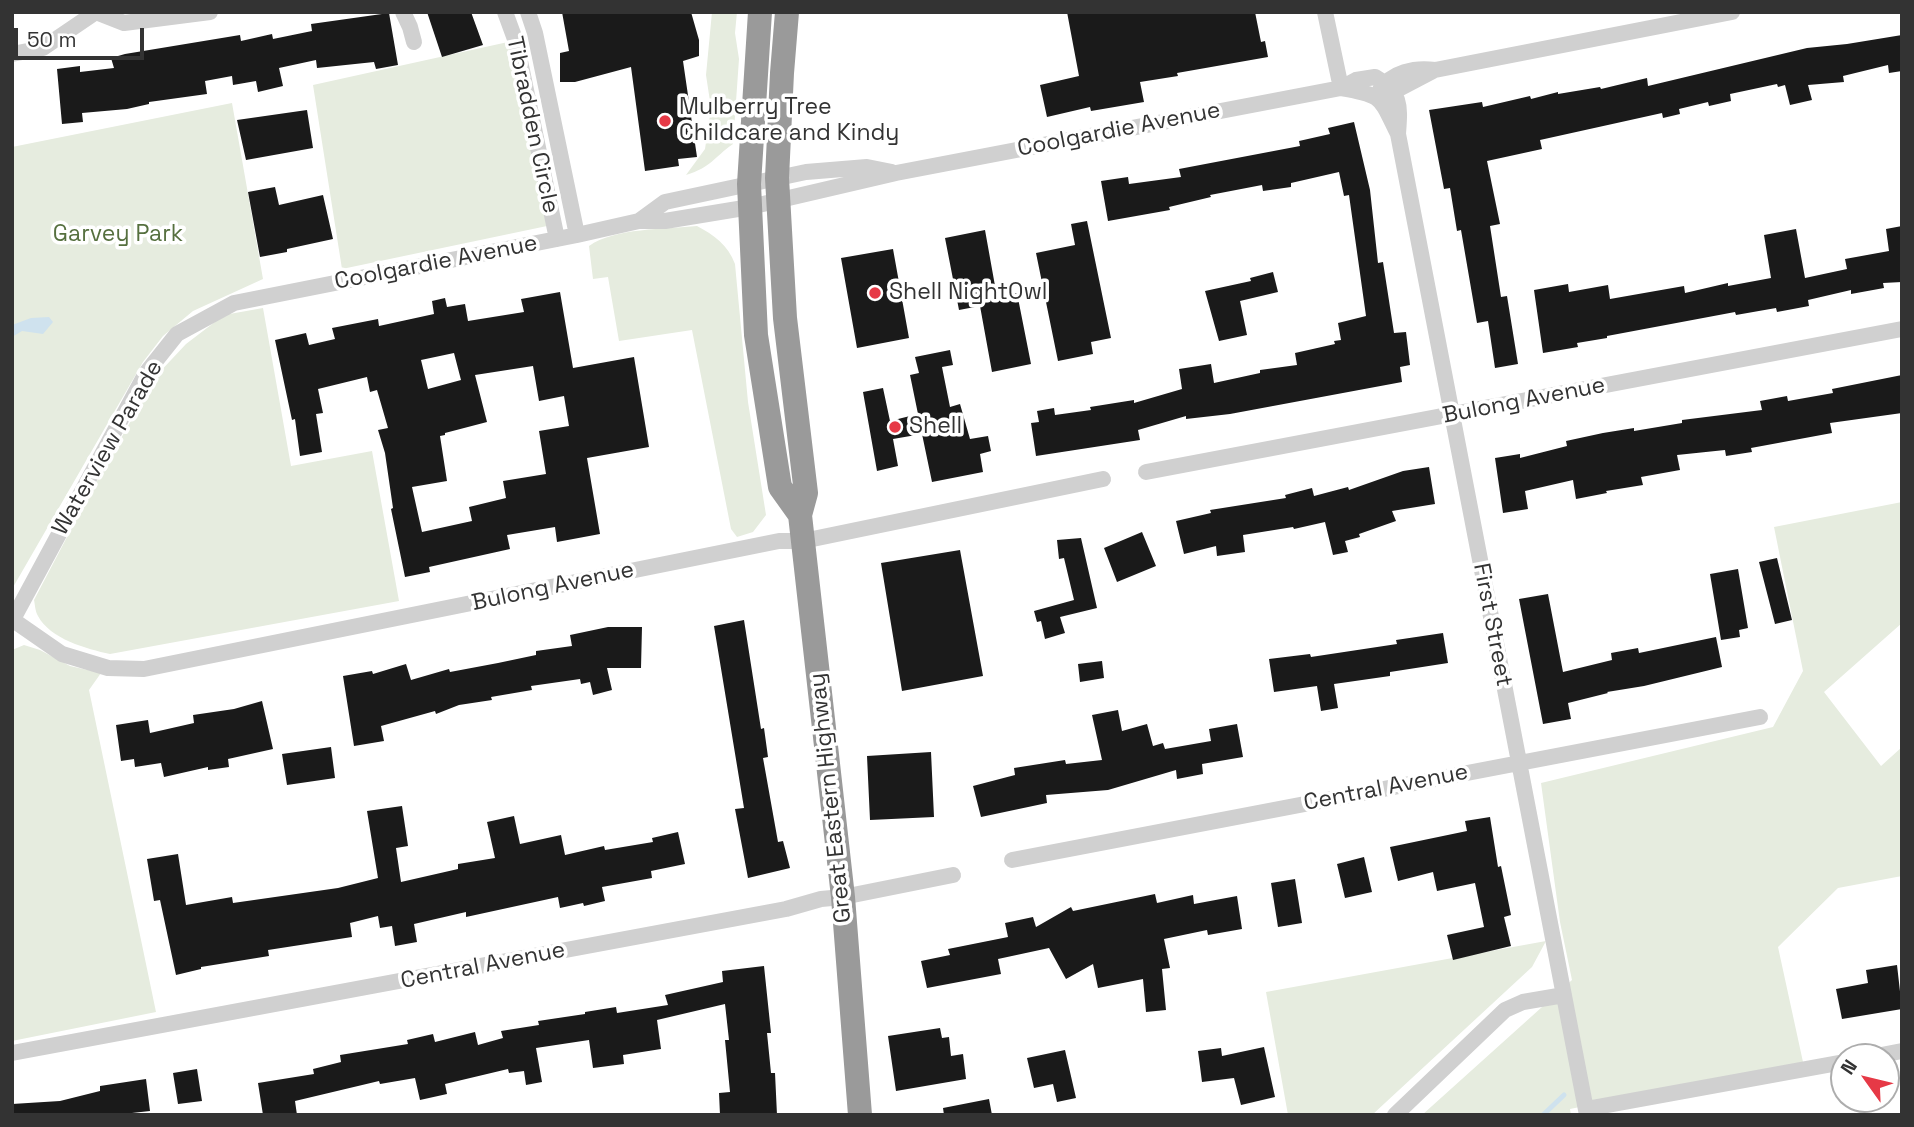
<!DOCTYPE html>
<html>
<head>
<meta charset="utf-8">
<style>
	body { margin:0 }
	#map { position:relative; width:1914px; height:1127px; overflow:hidden; background:#fff; font-family:"Space Grotesk",sans-serif }
	canvas { display:block }
	.frame { position:absolute; inset:0; border:14px solid #333; pointer-events:none }
	.north { position:absolute; left:1830px; top:1043px; width:70px; height:70px; box-sizing:border-box; background:#fff; border:2px solid #adadad; border-radius:50%; rotate:304deg; font-size:19px; font-weight:700; line-height:28px; text-align:center; color:#333 }
	.north::after { content:''; display:block; margin:auto; width:24px; height:32px; background:#e63946; clip-path:polygon(50% 0,100% 100%,50% 72%,0 100%) }
	.scale { position:absolute; left:14px; top:28px; width:130px; height:32px; box-sizing:border-box; border:4px solid #333; border-top:0; padding-left:9px; font-size:21px; line-height:24px; white-space:nowrap; color:#333; -webkit-text-stroke:5px #fff; paint-order:stroke }
</style>
</head>
<body>
<div id="map">
<canvas width="1914" height="1127"></canvas>
<div class="frame"></div>
<div class="north">N</div>
<div class="scale">50 m</div>
</div>
<script>
const context = document.querySelector('canvas').getContext('2d');
context.lineJoin = 'round';
function fillPath(path, color) { context.fillStyle = color; context.fill(path, 'evenodd'); }
function trace(path, color, width, dash) { context.strokeStyle = color; context.lineWidth = width; context.lineCap = dash ? 'butt' : 'round'; context.setLineDash(dash || []); context.stroke(path); }
function write(font, color, halo, rows, align = 'center') {
  context.font = font + ' "Space Grotesk",sans-serif'; context.lineWidth = 7; context.setLineDash([]); context.textBaseline = 'middle'; context.strokeStyle = halo; context.fillStyle = color; for (const [text, x, y, turn = 0] of rows) {
    context.save(); context.translate(x, y); context.rotate((+turn || 0) * Math.PI / 180); context.textAlign = isNaN(turn) ? turn : align; if (halo) context.strokeText(text, 0, 0); context.fillText(text, 0, 0); context.restore();
  }
}
const green = new Path2D(`
	M712 12H737L735 33 739 59 733 144C713 158 712 167 686 175L705 149 711 108 706 75Z
	M508 42 519 79 547 226 342 269 313 85Z
	M232 103 263 279 193 311 163 336 143 362 12 589V147Z
	M697 226C714 235 728 245 735 264L748 402 766 515 753 532 737 537 731 529 692 330 619 341 608 277 593 279 589 246C614 228 666 229 697 226Z
	M263 308 291 466 372 451 399 601 110 654C87 649 50 639 38 616 35 611 35 604 34 600L88 497 156 376 186 344 224 315Z
	M1902 502V623L1824 692 1881 766 1902 747V876L1838 888 1778 947 1803 1062 1570 1109 1571 1115H1422L1572 980 1560 922 1541 783 1773 727 1803 671 1774 527Z
	M24 645 40 650 70 666 101 673 89 690 156 1012 12 1041V650Z
	M1546 941 1532 967 1372 1115H1288L1266 992Z`);
const water = new Path2D(`
	M49 317 53 322 43 334 22 331 12 337V325L31 318Z`);
const stream = new Path2D(`
	M1543 1115 1564 1095`);
const building = new Path2D(`
	M427 12H471L483 45 442 57Z
	M562 12H691L699 40V56L683 61 697 157 678 159 679 166 645 171 631 67 575 82H560V53L569 51Z
	M1067 12H1255L1261 42 1265 41 1268 57 1177 73 1178 76 1140 82 1144 102 1091 111 1090 107 1047 117 1040 85 1079 76Z
	M389 13 398 65 376 69 374 62 317 68 316 60 279 68 283 86 258 92 256 81 233 85 232 76 205 81 207 94 149 102V104L127 109 82 113 83 122 62 124 57 69 80 66V72L114 68 111 58 125 54 240 35 241 41 272 34 273 39 312 31 311 24Z
	M1902 35V71L1889 73 1888 65 1843 76 1844 82 1808 85 1812 100 1790 105 1785 85 1778 87 1777 84 1730 94 1731 101 1709 106 1708 102 1679 109 1680 114 1663 118 1662 113 1540 140 1542 149 1487 161 1500 224 1490 226 1501 297 1507 296 1518 364 1495 368 1488 321 1477 323 1461 230 1457 231 1450 188 1444 189 1429 110 1482 102 1483 107 1530 96 1531 99 1558 92V94L1600 87 1601 89 1647 78 1648 86 1807 48 1847 44Z
	M307 110 313 148 246 160 237 120Z
	M1354 122 1370 190 1378 263 1383 262 1394 333 1406 332 1410 365 1400 367 1402 382 1230 414 1186 419V416L1138 430 1140 440 1036 456 1031 423 1039 422 1037 411 1054 408 1055 415 1091 410 1090 407 1134 400V403L1182 389 1179 369 1211 364 1214 383 1260 373V370L1297 365 1295 353 1335 344 1334 341 1341 340 1338 323 1366 316 1349 195 1344 196 1339 172 1291 183V187L1263 191 1262 185 1210 195 1211 197 1169 207 1170 210 1108 221 1101 181 1128 177 1129 184 1181 177 1179 169 1300 146 1299 141 1330 134 1328 128Z
	M275 187 279 205 323 195 333 239 287 249V252L260 257 248 192Z
	M1087 221 1111 338 1091 342 1093 354 1058 361 1036 253 1075 245 1071 224Z
	M1902 226V282L1883 283 1884 288 1851 294V290L1808 300 1809 306 1777 312 1776 308 1736 315 1735 312 1607 336V338L1577 343 1578 347 1543 353 1534 290 1568 284 1569 292 1608 285 1610 299 1684 286 1685 293 1728 283V286L1771 278 1764 235 1796 229 1805 278 1847 269 1845 259 1889 251 1886 229Z
	M985 230 997 297 1017 293 1031 364 992 372 980 306 959 310 945 238Z
	M893 249 909 338 857 348 841 258Z
	M1273 272 1278 292 1240 301 1247 335 1219 341 1205 291 1251 281 1250 278Z
	M560 292 573 368 634 357 649 447 587 458 600 534 557 542 555 527 507 535 510 549 429 567 430 572 405 577 391 509 393 508 385 453 378 430 388 428 377 390 370 392 367 377 318 389 323 413 316 414 322 452 300 456 295 419 292 420 275 340 306 333 309 345 335 339 332 328 378 319 379 326 434 314 432 301 445 298 447 307 465 304 468 321 524 312 521 299ZM454 353 461 380 428 389 421 360ZM533 366 539 401 564 396 569 426 539 431 546 474 503 481 506 498 469 507 472 521 422 532 412 487 447 481 440 436 445 435V433L487 422 475 375Z
	M950 350 953 365 942 367 950 407 960 404 970 439 988 436 991 451 980 454 983 472 932 482 922 434 893 439 898 466 877 471 863 392 883 388 890 421 918 414 910 375 919 373 915 357Z
	M1902 375V413L1830 423 1832 433 1751 448 1752 452 1726 456 1725 450 1677 455 1680 470 1641 477 1643 485 1606 491 1607 493 1576 499 1573 480 1525 491 1528 509 1503 513 1495 458 1520 454V458L1567 446 1566 441 1603 433 1634 428V431L1682 423V420L1762 410 1760 401 1787 396 1788 401 1833 393 1832 389Z
	M1429 467 1435 504 1392 511 1396 521 1359 534 1360 537 1345 541 1348 552 1333 555 1325 522 1294 529 1293 527 1243 535 1245 552 1217 556 1216 546 1184 554 1176 521 1211 513 1210 510 1286 498 1285 495 1312 488 1314 496 1348 487 1349 490 1403 471Z
	M1142 532 1156 566 1117 582 1104 548Z
	M1081 538 1097 608 1060 617 1065 633 1045 639 1041 621 1037 622 1034 611 1074 600 1064 558 1059 559 1057 540Z
	M960 550 983 676 902 691 881 563Z
	M1777 558 1792 620 1775 624 1759 562Z
	M1738 569 1748 628 1739 630 1740 637 1721 640 1710 574Z
	M1548 594 1563 672 1612 660 1611 653 1638 648 1639 653 1716 637 1722 667 1644 686 1607 692 1608 693 1568 703 1571 719 1543 724 1519 599Z
	M744 620 761 729 764 728 768 757 763 758 778 842 783 841 790 868 748 878 735 809 744 808 714 626Z
	M608 627H642L641 668H607L612 690 593 695 590 682 581 684 580 679 531 686 532 690 491 697 492 700 459 705 436 714 435 711 381 726 384 741 354 746 343 676 372 671 373 674 406 664 411 680 449 669 450 672 498 663 536 655V651L572 646 570 635Z
	M1443 633 1448 663 1390 672V676L1334 684 1338 708 1321 711 1317 686 1274 692 1269 659 1310 654 1311 657 1397 644 1396 640Z
	M1102 661 1104 678 1080 682 1078 664Z
	M262 701 273 749 228 759 229 767 208 770V767L164 777 161 763 135 767 134 759 121 761 116 725 148 720 150 733 194 723 193 715 234 709Z
	M1118 710 1122 731 1147 724 1153 746 1163 743 1165 749 1211 741 1209 729 1237 724 1243 757 1202 764 1203 774 1177 779 1176 770 1108 790 1046 795 1047 803 981 817 973 786 1015 775 1014 768 1065 760 1066 764 1102 760 1092 715Z
	M331 747 335 778 287 785 282 754Z
	M931 752 934 817 870 820 867 756Z
	M402 806 408 846 396 848 401 882 458 869V864L495 858 487 822 514 816 520 844 561 835 565 855 604 846 605 850 653 842 652 838 678 832 685 864 651 871 652 878 602 887 605 901 584 906 583 903 560 908 558 897 466 917V912L414 924 417 942 395 946 392 926 380 928 378 916 350 923 352 937 268 950 269 956 201 967V969L176 975 160 900 154 901 147 859 178 854 186 905 232 897 233 903 338 888 378 878 367 811Z
	M1490 817 1498 867 1501 866 1511 915 1504 917 1511 946 1453 960 1447 935 1484 927 1475 883 1437 891 1433 872 1398 881 1390 847 1467 831 1465 821Z
	M1364 857 1372 892 1345 898 1337 864Z
	M1295 879 1302 923 1278 927 1271 883Z
	M1155 894 1157 903 1193 895 1194 904 1237 896 1242 929 1208 935 1207 930 1164 939 1170 968 1162 969 1166 1010 1146 1012 1143 979 1098 988 1093 964 1066 979 1049 948 998 959 1001 974 927 988 921 961 950 955 948 949 1008 937 1005 923 1033 917 1036 927 1071 907 1073 911Z
	M1897 965 1902 1009 1842 1019 1836 989 1868 983 1866 970Z
	M764 966 771 1033H767L771 1073H775L777 1115H720L719 1093 730 1092 725 1040H729L725 1004 657 1020 661 1049 623 1055 624 1064 593 1068 589 1040 536 1048 542 1082 526 1085 524 1071 509 1073 508 1069 445 1084 447 1094 420 1100 415 1078 380 1084 379 1081 295 1101 297 1115H263L258 1083 314 1074 313 1069 341 1062 340 1055 408 1044 407 1040 433 1034 435 1042 475 1032 478 1045 503 1038 501 1031 539 1025 538 1021 585 1014V1012L616 1007 617 1013 668 1005 665 995 723 982 722 971Z
	M940 1028 942 1038 949 1037 951 1056 963 1054 966 1079 896 1091 888 1036Z
	M1264 1047 1275 1097 1241 1105 1234 1078 1202 1082 1198 1051 1221 1048 1222 1056Z
	M1065 1050 1076 1098 1057 1102 1053 1084 1034 1088 1027 1058Z
	M197 1069 202 1101 178 1104 173 1073Z
	M146 1079 150 1111 114 1115H12V1104L60 1101 100 1091V1086Z
	M989 1099 992 1115H944L943 1108Z`);
const minor = new Path2D(`
	M96 12 124 23 210 12
	M403 12 410 27 414 42
	M505 12 516 42 557 239
	M528 12 535 33 577 235
	M1325 12 1341 88
	M12 54 43 48 96 12
	M1341 88 1356 80 1375 77C1402 93 1400 106 1398 134L1587 1115
	M1380 90C1392 72 1415 67 1435 70L1732 12
	M1386 98 1393 92 1433 71
	M639 221 665 202 806 172 867 167 892 172
	M1146 472 1902 329
	M13 620 62 654 108 668 144 669 779 541H803L1103 479
	M12 621 146 373 177 334 234 303 577 235 639 221H665L750 207 896 173 1341 88C1384 95 1380 98 1398 134
	M1012 860 1760 717
	M12 1053 786 909 821 899 843 897 953 875
	M1871 1057 1902 1051
	M1586 1109 1844 1062
	M1395 1115 1505 1010 1523 1002 1564 995`);
const highway = new Path2D(`
	M760 12 749 184 756 335 780 487 800 515
	M787 12 782 73 777 178 785 318 806 493 800 515 843 897 860 1115`);
const markers = [
	[665,121,7,"#e63946"],
	[875,293,7,"#e63946"],
	[895,427,7,"#e63946"]
];
const poiNames = [
	["Mulberry Tree",679,108],
	["Childcare and Kindy",679,134],
	["Shell NightOwl",889,293],
	["Shell",909,427]
];
const streetNames = [
	["Tibradden Circle",532,125,78],
	["Coolgardie Avenue",1119,130,-11],
	["Coolgardie Avenue",436,263,-11],
	["Bulong Avenue",1524,401,-11],
	["Waterview Parade",108,448,-60],
	["Bulong Avenue",553,587,-12],
	["First Street",1492,625,79],
	["Central Avenue",1386,788,-11],
	["Great Eastern Highway",831,798,-96],
	["Central Avenue",483,966,-11]
];
const parkNames = [
	["Garvey Park",118,235]
];
fillPath(green, '#e6ecdf');
fillPath(water, '#cfe2ee');
trace(stream, '#cfe2ee', 5);
fillPath(building, '#1a1a1a');
trace(minor, '#d0d0d0', 16);
trace(highway, '#9a9a9a', 24);
for (const [x, y, r, color] of markers) { const dot = new Path2D(); dot.arc(x, y, r, 0, 2 * Math.PI); context.fillStyle = color; context.fill(dot); trace(dot, '#fff', 2.5); }
write('23px', '#333', '#fff', poiNames, 'left');
write('23px', '#333', '#fff', streetNames);
write('23px', '#56703f', '#fff', parkNames);
</script>
</body>
</html>
